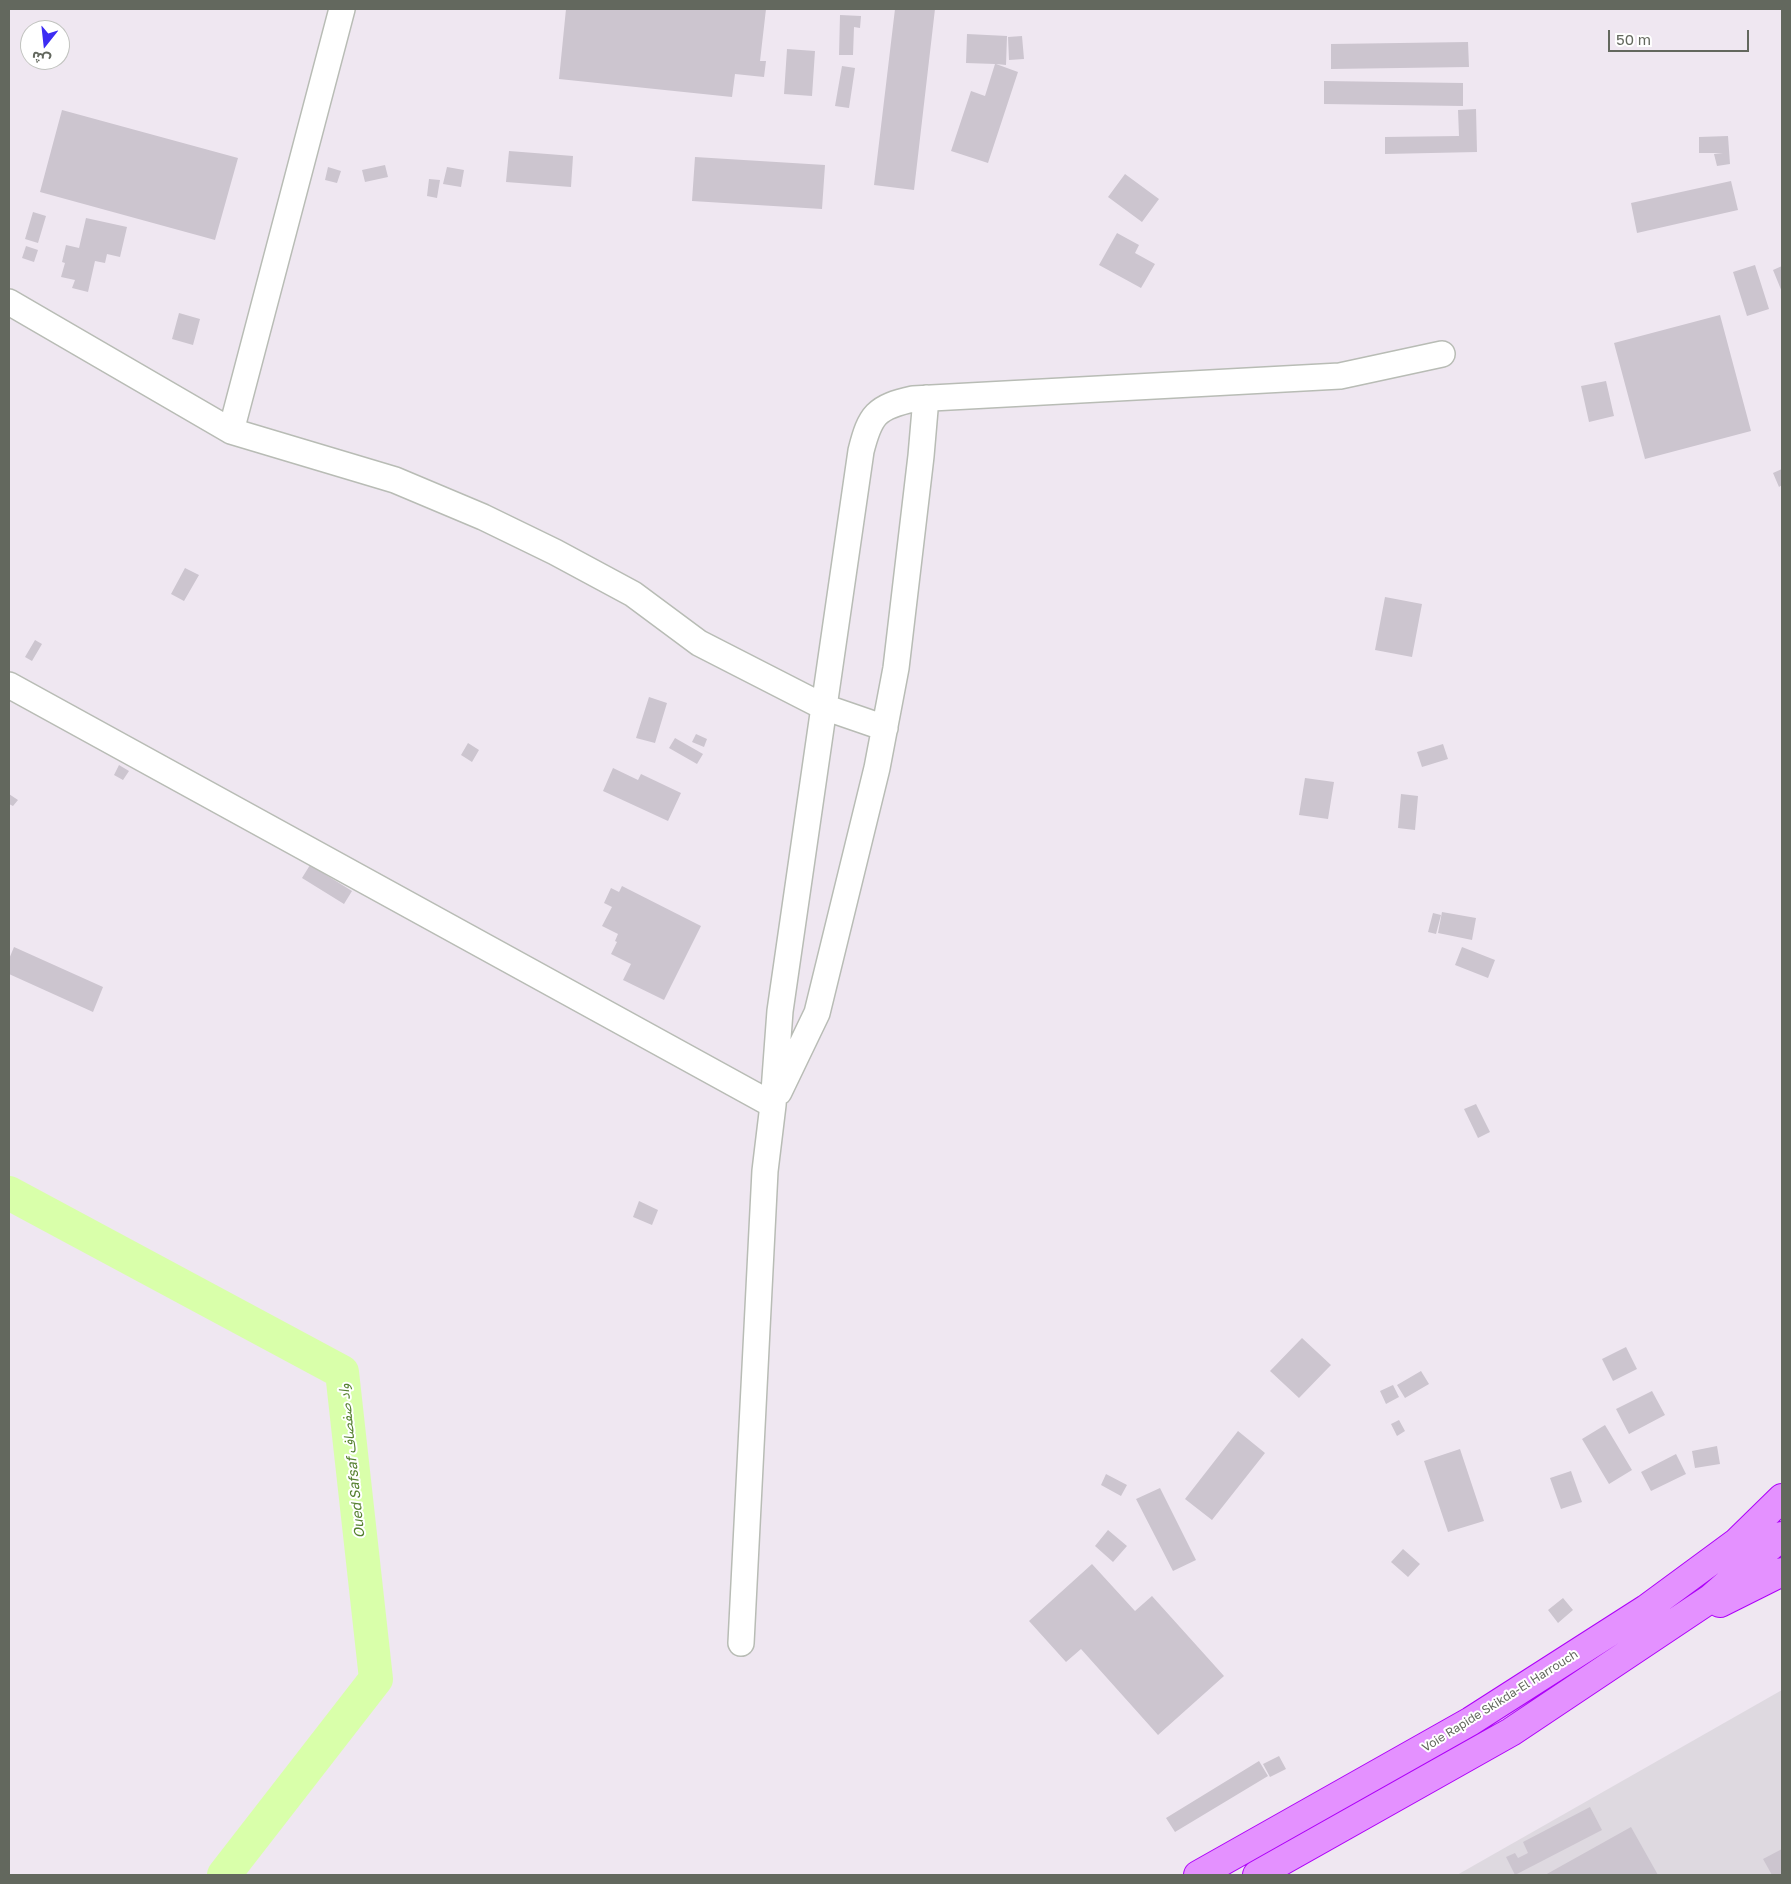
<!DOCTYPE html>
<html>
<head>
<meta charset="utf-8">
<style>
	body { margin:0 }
	#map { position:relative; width:1791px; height:1884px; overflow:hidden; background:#efe7f1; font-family:"Golos Text","Noto Sans Arabic",sans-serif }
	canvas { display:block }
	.frame { position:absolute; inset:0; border:10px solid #63685e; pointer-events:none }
	.north { position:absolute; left:20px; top:20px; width:50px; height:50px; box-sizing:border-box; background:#fff; border:1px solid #c1c3bf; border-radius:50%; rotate:196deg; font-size:14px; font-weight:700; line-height:20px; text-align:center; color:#63685e }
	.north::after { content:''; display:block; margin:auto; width:18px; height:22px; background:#3d2cf3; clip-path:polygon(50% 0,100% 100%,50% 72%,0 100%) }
	.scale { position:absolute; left:1608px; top:30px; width:141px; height:22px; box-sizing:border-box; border:2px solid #63685e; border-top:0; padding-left:6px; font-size:15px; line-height:18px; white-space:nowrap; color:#63685e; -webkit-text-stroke:4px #fff; paint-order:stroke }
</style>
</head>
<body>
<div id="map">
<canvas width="1791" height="1884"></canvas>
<div class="frame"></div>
<div class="north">ش</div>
<div class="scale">50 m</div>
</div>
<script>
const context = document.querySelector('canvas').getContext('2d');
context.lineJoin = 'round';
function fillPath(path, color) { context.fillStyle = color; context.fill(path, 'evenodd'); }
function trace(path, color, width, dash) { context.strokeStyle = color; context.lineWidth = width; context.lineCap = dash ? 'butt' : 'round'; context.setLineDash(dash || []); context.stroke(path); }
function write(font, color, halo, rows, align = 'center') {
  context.font = font + ' "Golos Text","Noto Sans Arabic",sans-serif'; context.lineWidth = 4; context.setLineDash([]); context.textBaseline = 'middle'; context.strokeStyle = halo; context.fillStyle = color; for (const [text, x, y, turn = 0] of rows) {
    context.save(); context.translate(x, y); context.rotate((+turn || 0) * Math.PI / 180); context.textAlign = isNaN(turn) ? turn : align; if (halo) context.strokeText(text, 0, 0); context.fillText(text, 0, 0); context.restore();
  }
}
const industrial = new Path2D(`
	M1782 1690V1875H1457Z`);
const river = new Path2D(`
	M9 1193 342 1372 376 1679 224 1875`);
const building = new Path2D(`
	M566 9H766L760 61H766L764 77 735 74 732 97 559 79Z
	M895 9H935L914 190 874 185Z
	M840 15 861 16 860 28 854 27 853 55H839Z
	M967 34 1007 36 1006 65 996 64 1018 72 988 163 951 151 971 91 985 96 995 64 966 63Z
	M1022 36 1024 59 1009 60 1008 37Z
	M1468 42 1469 67 1331 69V44Z
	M787 49 815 51 812 96 784 94Z
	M842 66 855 68 849 108 835 106Z
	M1324 81 1463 83V106L1324 104Z
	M1476 109 1477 152 1385 154V137L1459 136 1458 110Z
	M62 110 238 158 215 240 40 192Z
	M1728 136 1730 164 1717 166 1714 154 1723 153H1699V137Z
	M509 151 573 156 571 187 506 182Z
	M695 157 825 165 822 209 692 201Z
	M385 165 388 177 365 182 362 170Z
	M328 167 341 171 337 183 325 180Z
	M447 167 464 170 461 187 443 184Z
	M1125 174 1159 199 1142 222 1108 197Z
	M429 179 440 180 437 198 427 196Z
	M1731 181 1738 210 1637 233 1631 203Z
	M33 212 46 216 38 243 25 239Z
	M86 218 127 227 120 257 107 254 105 263 95 261 88 292 72 288 75 280 61 277 65 263 62 262 66 245 79 248Z
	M1117 233 1139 245 1135 253 1155 264 1141 288 1099 265Z
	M26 246 38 250 34 262 22 258Z
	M1755 265 1769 309 1747 316 1733 272Z
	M1782 266V292L1773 270Z
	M179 313 200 319 193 345 172 339Z
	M1720 315 1751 431 1645 459 1614 343Z
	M1606 381 1614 416 1589 422 1581 386Z
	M1782 469V485L1779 487 1773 473Z
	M185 568 199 575 184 601 171 594Z
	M1385 597 1422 604 1412 657 1375 650Z
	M35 640 42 644 32 661 25 657Z
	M649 697 667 703 655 743 636 738Z
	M696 734 707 739 704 747 692 742Z
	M675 738 703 754 697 764 669 748Z
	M468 743 479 750 472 762 461 755Z
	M1443 744 1448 759 1422 767 1417 752Z
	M119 765 129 771 123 780 114 775Z
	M613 768 638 780 641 774 681 793 668 821 603 791Z
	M1305 778 1334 782 1328 819 1299 815Z
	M9 794 18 800 13 806 9 804Z
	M1401 794 1418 796 1415 830 1398 828Z
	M310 865 352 891 344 904 302 878Z
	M622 886 701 926 664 1000 623 980 631 964 611 954 617 942 615 941 618 934 602 926 612 907 604 903 611 888 619 892Z
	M1442 912 1476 918 1472 940 1438 933Z
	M1433 913 1441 915 1436 934 1428 932Z
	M14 947 103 987 93 1012 9 974V959Z
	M1462 947 1495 960 1488 978 1455 965Z
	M1476 1104 1490 1132 1478 1138 1464 1109Z
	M639 1201 658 1210 652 1225 633 1217Z
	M1302 1338 1331 1365 1299 1398 1270 1371Z
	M1626 1347 1637 1369 1613 1381 1602 1359Z
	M1421 1371 1429 1384 1405 1398 1397 1385Z
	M1393 1385 1399 1397 1386 1404 1380 1391Z
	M1652 1391 1665 1415 1629 1434 1616 1409Z
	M1399 1420 1405 1431 1397 1436 1391 1424Z
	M1605 1425 1632 1470 1609 1484 1582 1439Z
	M1238 1431 1265 1453 1212 1520 1185 1499Z
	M1717 1446 1720 1464 1695 1468 1692 1451Z
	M1460 1449 1484 1521 1448 1532 1424 1461Z
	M1676 1454 1686 1474 1651 1491 1641 1472Z
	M1571 1471 1582 1502 1561 1509 1550 1478Z
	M1106 1474 1127 1485 1121 1496 1101 1485Z
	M1160 1488 1196 1560 1173 1571 1136 1499Z
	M1108 1530 1127 1546 1113 1562 1095 1546Z
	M1403 1549 1420 1564 1408 1577 1391 1562Z
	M1092 1564 1135 1611 1152 1596 1224 1676 1158 1735 1081 1649 1066 1662 1029 1621Z
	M1563 1598 1573 1610 1558 1623 1548 1610Z
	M1279 1756 1286 1769 1270 1777 1263 1764Z
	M1259 1761 1268 1776 1175 1832 1166 1818Z
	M1590 1807 1602 1830 1515 1875 1506 1857 1515 1853 1518 1858 1528 1853 1523 1842Z
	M1631 1827 1658 1875H1545Z
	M1782 1849V1875H1772L1763 1859Z`);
const minor = new Path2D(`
	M9 302 231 431 395 480 483 517 555 552 633 594 699 643 824 707 885 728
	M231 431 342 9
	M9 685 773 1105
	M779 1092 817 1013 877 768 896 668 921 456 926 398
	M741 1643 765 1171 773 1105 780 1011 861 451C870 415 876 407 913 399L1340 376 1442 354`);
const highway = new Path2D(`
	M1720 1603 1782 1572
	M1198 1875 1471 1721 1646 1609 1737 1542 1782 1498
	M1257 1875 1511 1732 1710 1599 1782 1536`);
const streetNames = [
	["Voie Rapide Skikda-El Harrouch",1500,1701,-32]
];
const waterNames = [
	["Oued Safsaf واد صفصاف",352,1461,-96]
];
fillPath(industrial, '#ded9e0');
trace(river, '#d9ffaa', 34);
fillPath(building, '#ccc5cf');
trace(minor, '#b8bcb5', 28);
trace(highway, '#ae00f9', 30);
trace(minor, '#fff', 25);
trace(highway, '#e491ff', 28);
write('12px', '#63685e', '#fff', streetNames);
write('italic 14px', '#568130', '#fff', waterNames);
</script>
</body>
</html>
